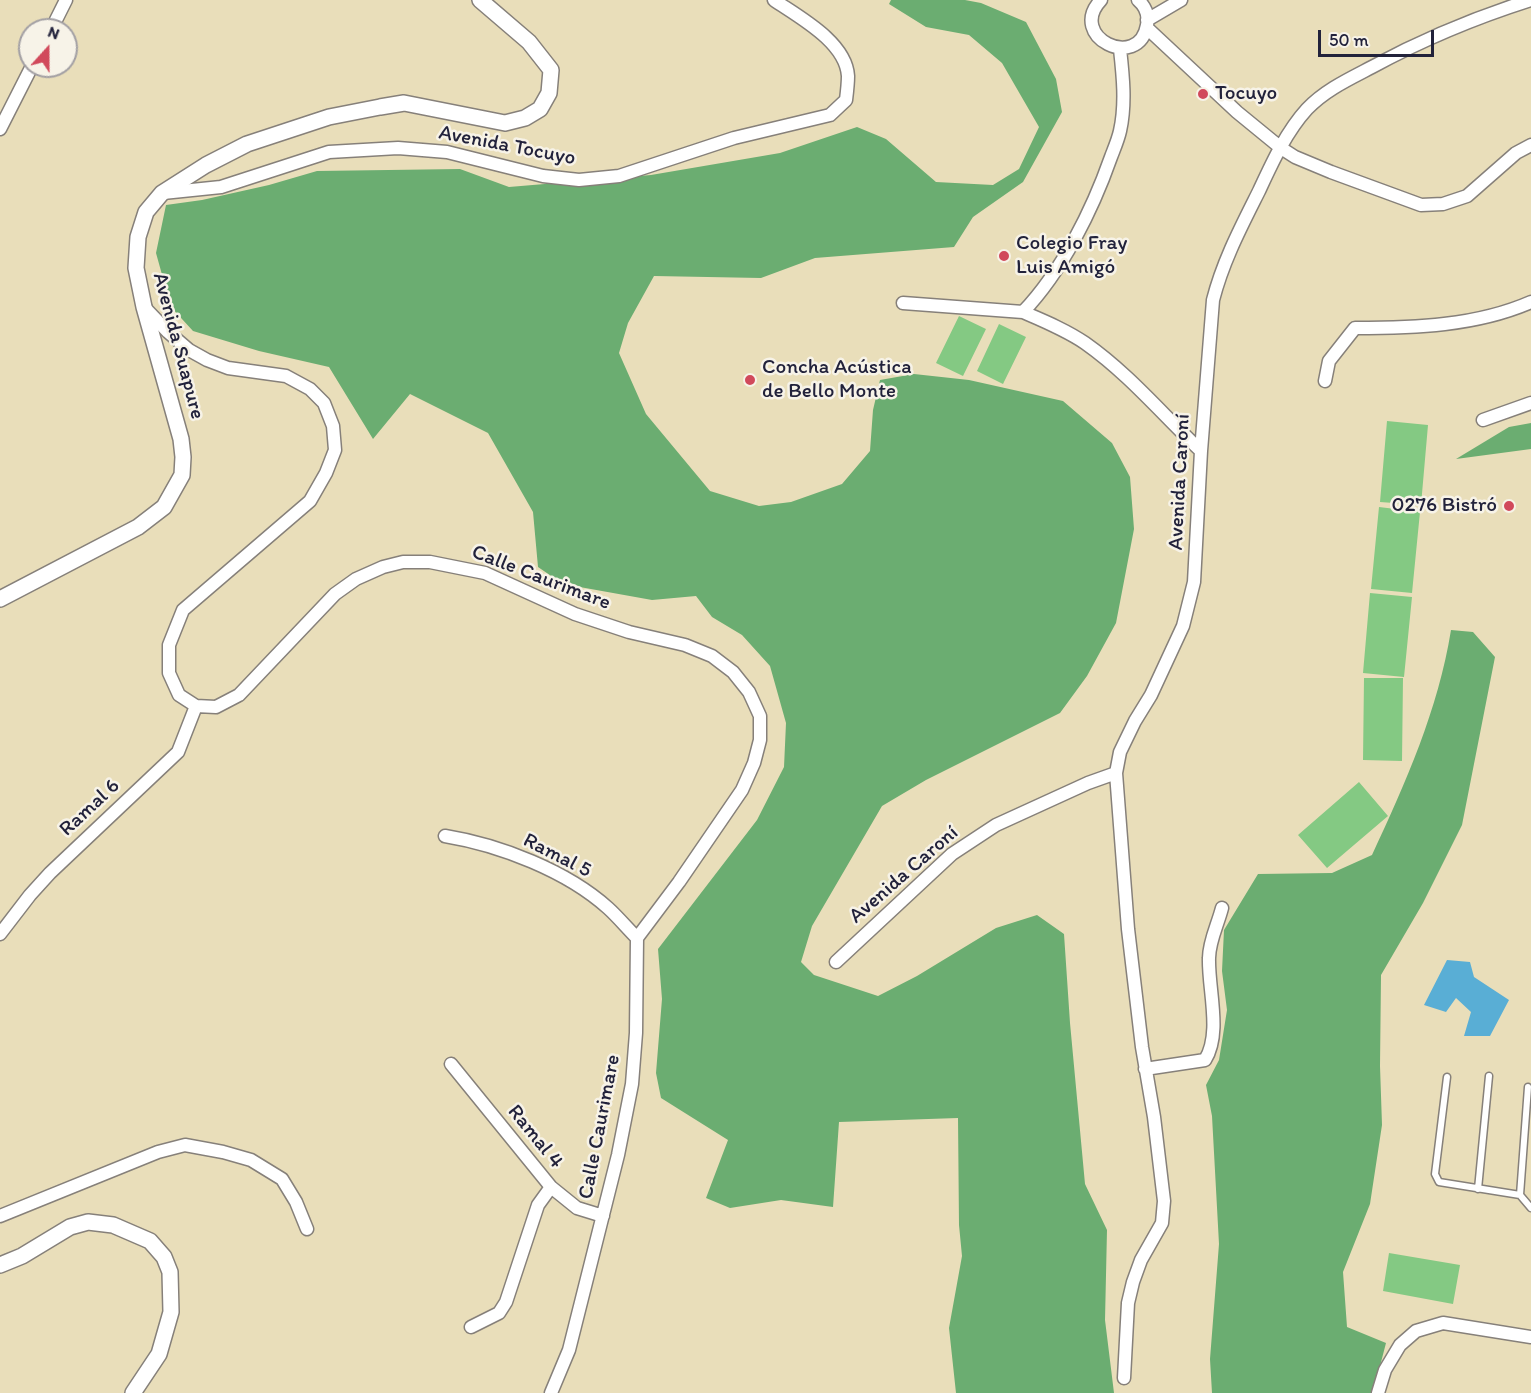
<!DOCTYPE html>
<html>
<head>
<meta charset="utf-8">
<style>
	body { margin:0 }
	#map { position:relative; width:1531px; height:1393px; overflow:hidden; background:#e9deba; font-family:Itim,sans-serif }
	canvas { display:block }
	.north { position:absolute; left:18px; top:18px; width:60px; height:60px; box-sizing:border-box; background:#f7f3e8; border:2px solid #a29fa3; border-radius:50%; rotate:21deg; font-size:16px; font-weight:700; line-height:24px; text-align:center; color:#22223b }
	.north::after { content:''; display:block; margin:auto; width:21px; height:27px; background:#d1495b; clip-path:polygon(50% 0,100% 100%,50% 72%,0 100%) }
	.scale { position:absolute; left:1318px; top:30px; width:116px; height:27px; box-sizing:border-box; border:3px solid #22223b; border-top:0; padding-left:8px; font-size:18px; line-height:21px; white-space:nowrap; color:#22223b; -webkit-text-stroke:4px #f7f3e8; paint-order:stroke }
</style>
</head>
<body>
<div id="map">
<canvas width="1531" height="1393"></canvas>
<div class="north">N</div>
<div class="scale">50 m</div>
</div>
<script>
const context = document.querySelector('canvas').getContext('2d');
context.lineJoin = 'round';
function fillPath(path, color) { context.fillStyle = color; context.fill(path, 'evenodd'); }
function trace(path, color, width, dash) { context.strokeStyle = color; context.lineWidth = width; context.lineCap = dash ? 'butt' : 'round'; context.setLineDash(dash || []); context.stroke(path); }
function write(font, color, halo, rows, align = 'center') {
  context.font = font + ' Itim,sans-serif'; context.lineWidth = 5; context.setLineDash([]); context.textBaseline = 'middle'; context.strokeStyle = halo; context.fillStyle = color; for (const [text, x, y, turn = 0] of rows) {
    context.save(); context.translate(x, y); context.rotate((+turn || 0) * Math.PI / 180); context.textAlign = isNaN(turn) ? turn : align; if (halo) context.strokeText(text, 0, 0); context.fillText(text, 0, 0); context.restore();
  }
}
const green = new Path2D(`
	M959 316 986 329 963 376 936 363Z
	M999 324 1026 337 1003 384 977 371Z
	M1387 421 1428 425 1421 505 1380 502Z
	M1379 507 1420 512 1412 593 1371 589Z
	M1370 593 1412 597 1404 677 1363 673Z
	M1364 678H1403L1402 761 1363 760Z
	M1359 782 1388 816 1327 868 1298 835Z
	M1389 1253 1460 1265 1453 1304 1383 1291Z`);
const forest = new Path2D(`
	M891 0H965L981 3 1026 22 1056 79 1062 112 1023 182 973 217 954 247 815 258 761 278 654 276 628 323 619 353 646 414 710 491 759 506 791 502 842 484 870 451 873 410 880 380 914 374 969 380 1063 401 1112 443 1130 477 1134 529 1116 623 1087 676 1060 713 926 780 882 806 812 926 801 962 814 975 878 996 917 976 996 928 1037 915 1064 934 1070 1023 1085 1184 1107 1230 1105 1320 1114 1393H956L949 1328 962 1256 959 1225 958 1118 839 1122 833 1207 781 1200 730 1208 706 1198 728 1140 661 1098 656 1073 662 999 658 949 757 820 784 767 786 723 770 666 742 635 712 617 696 596 652 600 563 584 538 567 533 512 488 433 410 394 373 439 329 367 259 351 193 331 171 307 156 253 166 205 202 200 269 185 317 171 460 169 509 187 651 175 780 153 857 127 886 139 936 182 993 185 1019 169 1039 127 1002 63 969 35 926 27 889 4Z
	M1531 423V449L1456 459 1509 427Z
	M1451 630 1473 632 1495 657 1462 825 1423 903 1381 975 1380 1066 1382 1125 1370 1204 1343 1272 1347 1327 1386 1343 1373 1393H1212L1210 1359 1219 1244 1212 1116 1206 1085 1219 1060 1227 1010 1222 971 1224 930 1258 874 1332 873 1372 855C1406 782 1438 710 1451 630Z`);
const water = new Path2D(`
	M1447 960 1470 962 1474 977 1509 1000 1490 1036H1464L1471 1012 1456 998 1446 1012 1424 1005Z`);
const service = new Path2D(`
	M1447 1077 1435 1174 1439 1182 1520 1195
	M1528 1087 1520 1195 1531 1208
	M1478 1189 1489 1076`);
const minor = new Path2D(`
	M1101 0C1066 37 1139 72 1147 25 1149 15 1145 6 1138 0
	M1147 20 1181 0
	M1147 28 1237 112 1281 148 1295 157 1331 172 1421 205 1443 204 1467 196 1516 153 1531 145
	M51 30 66 0
	M1120 49C1123 76 1126 104 1120 131 1118 140 1114 149 1111 157 1092 211 1062 271 1023 312 1044 321 1066 330 1085 343 1129 374 1162 414 1201 451
	M0 129 32 66
	M163 193 221 187 329 152 398 148 447 152 543 176 579 180 619 176 734 138 830 115 846 100C847 92 848 84 848 76 846 42 799 17 774 0
	M903 303 1023 312
	M145 308 168 332 189 350 207 360 228 368 286 376 310 389 324 403 333 426 335 450 326 473 310 501 183 610 169 645V673L179 695 196 706 216 707 239 695 335 594 356 579 383 567 403 562H430L485 573 575 614 629 632 685 645 712 656 733 672 749 692 760 716V740L754 763 742 790 679 882 637 938 636 1033 632 1084 618 1155 569 1350 551 1393
	M1325 381 1329 361 1355 328C1414 328 1476 326 1531 302
	M1483 420 1531 403
	M445 836C500 845 567 871 608 908 618 917 627 928 637 938
	M0 934 30 895 50 873 178 752 196 706
	M836 962 952 854 996 825 1088 783 1116 773
	M451 1064 551 1187 577 1208 603 1216
	M1145 1069 1205 1060C1222 1033 1208 989 1209 958 1209 941 1218 924 1222 908
	M0 1216 158 1152 185 1145 223 1152 251 1160 282 1179 296 1202 307 1229
	M471 1327 499 1313 506 1302 538 1205 551 1187
	M1124 1378 1128 1303 1133 1282 1141 1260 1162 1223 1164 1201 1154 1117 1142 1047 1128 929 1116 773 1120 752 1135 721 1151 695 1183 626 1194 582 1201 451 1213 300C1223 261 1241 227 1259 191 1272 163 1286 132 1307 109 1325 90 1349 79 1372 67 1424 39 1474 18 1531 0
	M1378 1393 1385 1370 1400 1345 1416 1331 1443 1323 1531 1337`);
const tertiary = new Path2D(`
	M0 599 138 527 164 507 182 475 183 457 181 439 144 307 136 268 138 237 146 212 162 193 206 165 247 144 329 117 380 107 404 103 505 123 525 118 540 109 549 93 551 70 529 42 480 0
	M0 1265 22 1256 70 1227 88 1222 113 1225 150 1241 164 1257 170 1272 171 1312 159 1354 133 1393`);
const markers = [
	[1203,94,6,"#d1495b"],
	[1004,256,6,"#d1495b"],
	[750,380,6,"#d1495b"],
	[1509,506,6,"#d1495b"]
];
const poiNames = [
	["Tocuyo",1215,94],
	["Colegio Fray",1016,244],
	["Luis Amigó",1016,268],
	["Concha Acústica",762,368],
	["de Bello Monte",762,392],
	["0276 Bistró",1497,506,"right"]
];
const streetNames = [
	["Avenida Tocuyo",507,146,11],
	["Avenida Suapure",178,346,75],
	["Avenida Caroní",1180,482,-87],
	["Calle Caurimare",541,578,21],
	["Ramal 6",90,808,-43],
	["Ramal 5",557,856,27],
	["Avenida Caroní",904,875,-41],
	["Calle Caurimare",600,1127,-79],
	["Ramal 4",535,1137,51]
];
fillPath(green, '#84c983');
fillPath(forest, '#6bad71');
fillPath(water, '#59aed5');
trace(service, '#86807a', 9);
trace(minor, '#86807a', 15);
trace(tertiary, '#86807a', 18);
trace(service, '#fff', 6);
trace(minor, '#fff', 12);
trace(tertiary, '#fff', 15);
for (const [x, y, r, color] of markers) { const dot = new Path2D(); dot.arc(x, y, r, 0, 2 * Math.PI); context.fillStyle = color; context.fill(dot); trace(dot, '#f7f3e8', 2); }
write('21px', '#22223b', '#f7f3e8', poiNames, 'left');
write('21px', '#22223b', '#f7f3e8', streetNames);
</script>
</body>
</html>
